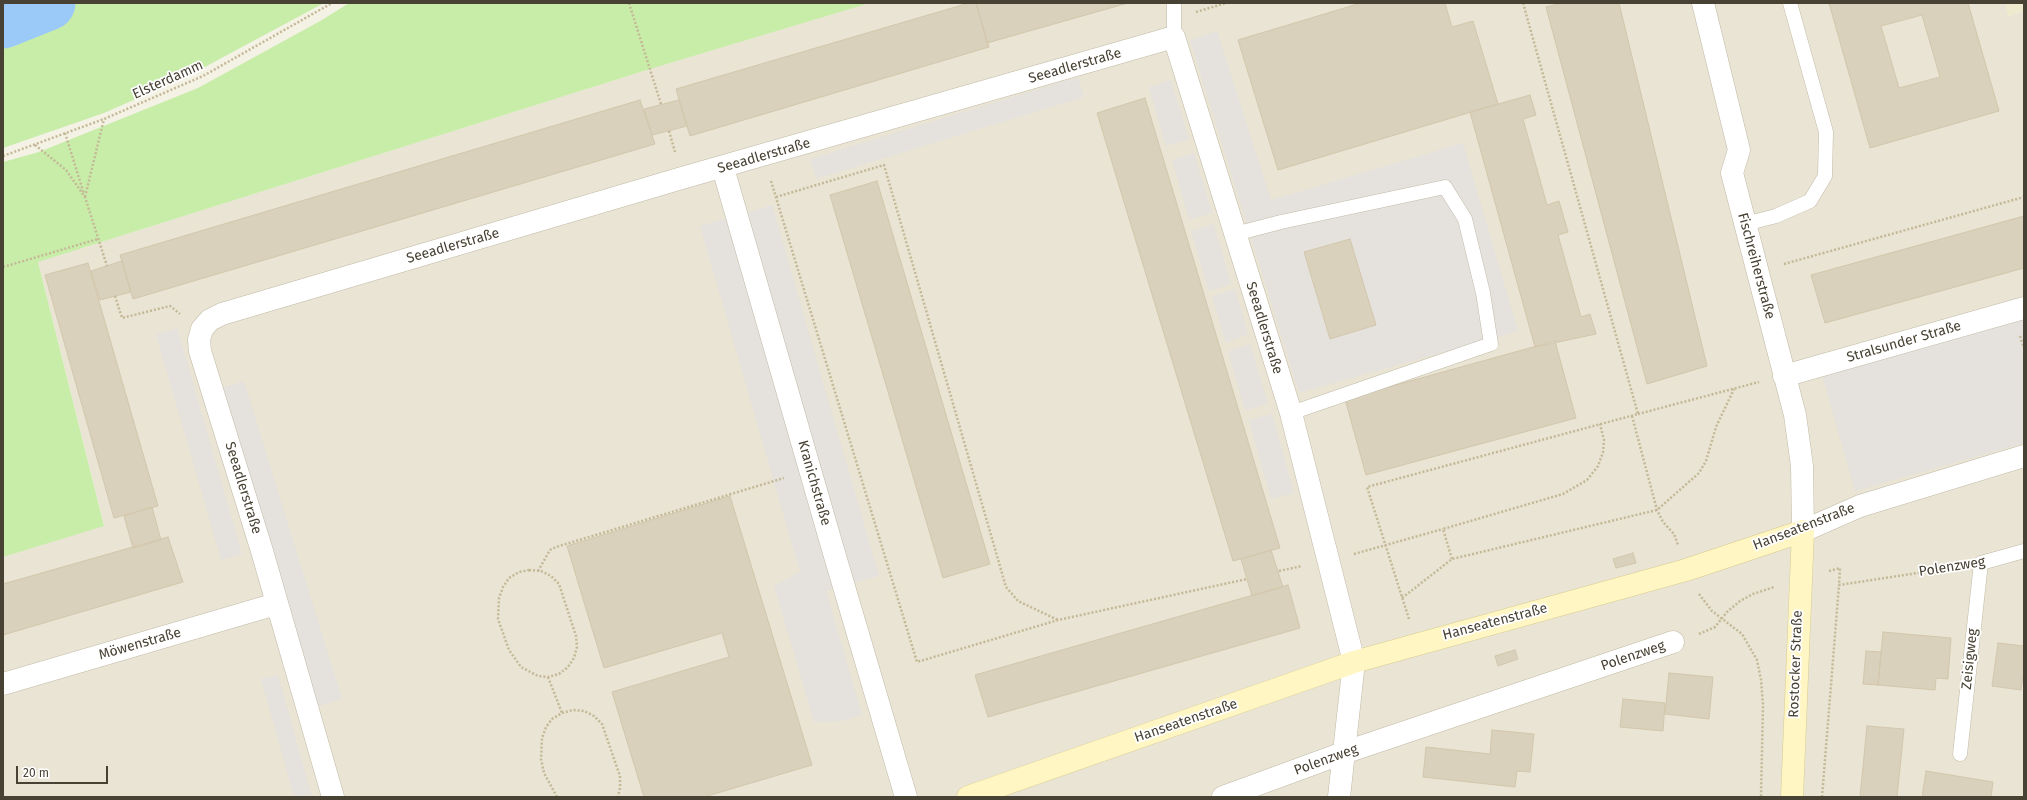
<!DOCTYPE html>
<meta charset="utf-8">
<style>
body{margin:0}
#map{position:relative;width:2027px;height:800px;overflow:hidden;background:#f4f1e5;font-family:"Fira Sans",sans-serif}
canvas{display:block}
.frame{position:absolute;inset:0;border:4px solid #484234;pointer-events:none}
.scale{position:absolute;left:16px;top:766px;width:92px;height:18px;box-sizing:border-box;border:2px solid #484234;border-top:0;padding-left:5px;font-size:12px;line-height:14px;white-space:nowrap;color:#484234;-webkit-text-stroke:3px #fff;paint-order:stroke}
</style>
<div id="map">
<canvas width="2027" height="800"></canvas>
<div class="frame"></div>
<div class="scale">20 m</div>
</div>
<script>
const ctx = document.querySelector('canvas').getContext('2d');
ctx.lineJoin = 'round';
function fillPath(path, color) {
  ctx.fillStyle = color;
  ctx.fill(path, 'evenodd');
}
function poly(rows) {
  const path = new Path2D();
  for (const r of rows) {
    path.moveTo(r[0], r[1]);
    for (let i = 2; i < r.length; i += 2) path.lineTo(r[i], r[i + 1]);
  }
  return path;
}
function strokePath(path, color, width, dash) {
  ctx.strokeStyle = color;
  ctx.lineWidth = width;
  ctx.lineCap = dash ? 'butt' : 'round';
  ctx.setLineDash(dash || []);
  ctx.stroke(path);
}
function write(font, color, halo, rows, align = 'center') {
  ctx.font = font + ' "Fira Sans",sans-serif';
  ctx.lineWidth = 3.5;
  ctx.setLineDash([]);
  ctx.textBaseline = 'middle';
  ctx.strokeStyle = halo;
  ctx.fillStyle = color;
  for (const [text, x, y, turn = 0] of rows) {
    ctx.save();
    ctx.translate(x, y);
    ctx.rotate((+turn || 0) * Math.PI / 180);
    ctx.textAlign = isNaN(turn) ? turn : align;
    if (halo) ctx.strokeText(text, 0, 0);
    ctx.fillText(text, 0, 0);
    ctx.restore();
  }
}
fillPath(poly([
 [870,3,2005,3,2009,16,2024,11,2024,797,3,797,3,557,104,525,38,262,650,69]
]), '#e9e4d3');
fillPath(poly([
 [2005,3,2024,3,2024,11,2008,16]
]), '#efe9cd');
fillPath(poly([
 [3,3,324,3,188,76,104,113,3,148],
 [349,3,870,3,650,69,38,262,104,526,3,557,3,162,39,152,198,88,322,20]
]), '#c8eda9');
fillPath(poly([
 [1217,31,1271,200,1463,143,1518,331,1299,393,1190,40],
 [1078,77,1084,97,816,179,810,159],
 [1171,80,1189,140,1166,146,1149,87],
 [1194,153,1212,213,1189,220,1172,160],
 [772,205,879,576,826,591,862,715,843,721,814,722,774,586,800,572,700,226],
 [1214,224,1231,284,1209,291,1191,231],
 [1235,289,1248,334,1226,343,1212,296],
 [2024,316,2024,443,1855,491,1821,372],
 [177,328,242,554,221,560,156,334],
 [1250,344,1268,404,1245,411,1228,351],
 [244,381,342,699,316,707,218,389],
 [1272,414,1294,493,1271,499,1249,420],
 [278,675,312,797,294,797,261,679]
]), '#e5e2de');
strokePath(poly([
 [3,21,48,3]
]), '#9bc9f8', 55);
const building = poly([
 [969,3,976,3,989,47,690,136,676,89,969,3],
 [976,3,1128,3,987,43,976,3],
 [1361,3,1445,3,1452,27,1473,21,1498,104,1278,170,1238,40,1361,3],
 [1562,3,1619,3,1707,366,1647,384,1546,7,1562,3],
 [1829,3,1968,3,1999,111,1870,148,1829,3],
 [1922,15,1940,77,1899,88,1881,26,1922,15],
 [1530,95,1536,115,1523,119,1547,205,1559,201,1568,232,1558,235,1581,317,1590,314,1596,334,1535,347,1470,112,1530,95],
 [1145,98,1280,548,1233,561,1097,113,1145,98],
 [640,100,655,144,133,299,120,255,640,100],
 [679,100,687,126,652,135,644,109,679,100],
 [877,181,990,564,943,578,830,195,877,181],
 [2024,216,2024,268,1825,323,1811,275,2024,216],
 [1350,239,1376,325,1330,339,1304,252,1350,239],
 [122,261,131,292,100,300,91,271,122,261],
 [88,263,158,506,114,518,45,275,88,263],
 [1555,341,1576,418,1366,475,1345,399,1555,341],
 [730,496,812,765,704,797,644,797,612,692,729,657,722,633,604,668,567,546,730,496],
 [152,507,161,540,133,548,124,516,152,507],
 [168,537,183,582,3,635,3,584,168,537],
 [1271,550,1283,587,1252,596,1241,559,1271,550],
 [1633,553,1636,563,1616,568,1613,559,1633,553],
 [1288,585,1300,628,988,717,975,675,1288,585],
 [1883,632,1951,638,1948,679,1936,678,1935,690,1878,685,1883,632],
 [1998,643,2024,646,2024,669,2021,690,1992,686,1998,643],
 [1515,650,1518,659,1498,666,1495,656,1515,650],
 [1866,651,1881,652,1878,685,1863,684,1866,651],
 [1669,673,1713,677,1709,719,1665,714,1669,673],
 [1623,699,1665,703,1663,731,1620,727,1623,699],
 [1867,726,1904,729,1897,797,1860,797,1867,726],
 [1492,730,1534,734,1530,772,1517,771,1515,787,1423,777,1426,747,1490,754,1492,730],
 [1926,771,1993,782,1991,797,1922,797,1926,771]
]);
fillPath(building, '#dad1bc');
strokePath(building, '#d3c7ac', 1);
const lane = poly([
 [1174,3,1174,37],
 [1745,224,1776,216,1810,201,1825,176,1826,132,1790,3],
 [1235,234,1281,222,1445,187,1465,219,1483,293,1491,344,1291,413],
 [1960,754,1981,563,2024,551]
]);
const street = poly([
 [1703,3,1739,150,1732,173,1795,415,1802,466,1803,531,1860,506,2024,456],
 [723,168,832,546,906,797],
 [1784,376,2024,308],
 [3,684,276,604],
 [333,797,262,551,200,351,199,340,202,329,210,320,222,314,682,178,1174,37,1291,413,1354,662,1339,797],
 [1223,797,1343,753,1673,642]
]);
const secondary = poly([
 [968,797,1354,662,1686,570,1803,531,1792,797]
]);
strokePath(lane, '#c1baa7', 15);
strokePath(street, '#c1baa7', 23);
strokePath(secondary, '#d8cc90', 23);
strokePath(poly([
 [629,3,661,104],
 [1196,12,1226,3],
 [669,131,675,152],
 [65,133,84,194],
 [35,145,66,170,85,197,107,266],
 [3,156,104,119,203,76,332,3],
 [771,181,917,662,1058,620,1247,579],
 [85,197,104,119],
 [776,197,884,165,1006,587,1018,601,1058,620],
 [1784,264,2024,197],
 [3,267,98,239],
 [115,296,122,318,170,306,180,314],
 [2020,336,2024,348],
 [1638,414,1759,382],
 [1632,416,1657,510,1663,522,1674,534,1678,545],
 [1354,554,1443,529],
 [1452,559,1443,529,1563,494,1587,480,1598,466,1603,452,1604,440,1600,424],
 [529,570,541,571,551,576,559,584,576,636,577,647,574,658,568,667,559,674,548,677,538,676,521,667,509,650,498,619,499,598,503,587,509,578,519,572,529,570],
 [538,571,550,550,556,547,784,478],
 [1279,571,1302,566],
 [1829,571,1840,568,1839,585,1957,567],
 [1699,594,1712,611,1742,634,1757,660,1761,680,1763,705,1761,797],
 [1402,598,1452,559,1657,510,1699,473,1706,461,1716,427,1734,389],
 [1409,619,1367,487,1638,414,1523,3],
 [1699,634,1715,627,1727,612,1740,601,1753,594,1774,587],
 [548,677,562,713],
 [557,797,544,773,541,759,542,738,546,727,552,719,562,713,573,710,584,711,594,716,602,724,620,776,620,788,618,797],
 [1822,797,1839,585]
]), '#c4b896', 2.5, [2, 2]);
strokePath(lane, '#fff', 14);
strokePath(street, '#fff', 22);
strokePath(secondary, '#fff6c4', 22);
write('14px', '#484234', '#fff', [
 ["Seeadlerstraße",1075,66,-16],
 ["Elsterdamm",168,80,-24],
 ["Seeadlerstraße",764,156,-16],
 ["Seeadlerstraße",453,246,-16],
 ["Fischreiherstraße",1756,266,75],
 ["Seeadlerstraße",1264,328,73],
 ["Stralsunder Straße",1904,342,-16],
 ["Kranichstraße",814,483,74],
 ["Seeadlerstraße",243,488,73],
 ["Hanseatenstraße",1804,527,-21],
 ["Polenzweg",1952,567,-9],
 ["Hanseatenstraße",1495,622,-15],
 ["Möwenstraße",140,644,-16],
 ["Polenzweg",1633,656,-19],
 ["Zeisigweg",1970,659,-84],
 ["Rostocker Straße",1796,664,-88],
 ["Hanseatenstraße",1186,721,-19],
 ["Polenzweg",1326,760,-20]
]);
</script>
